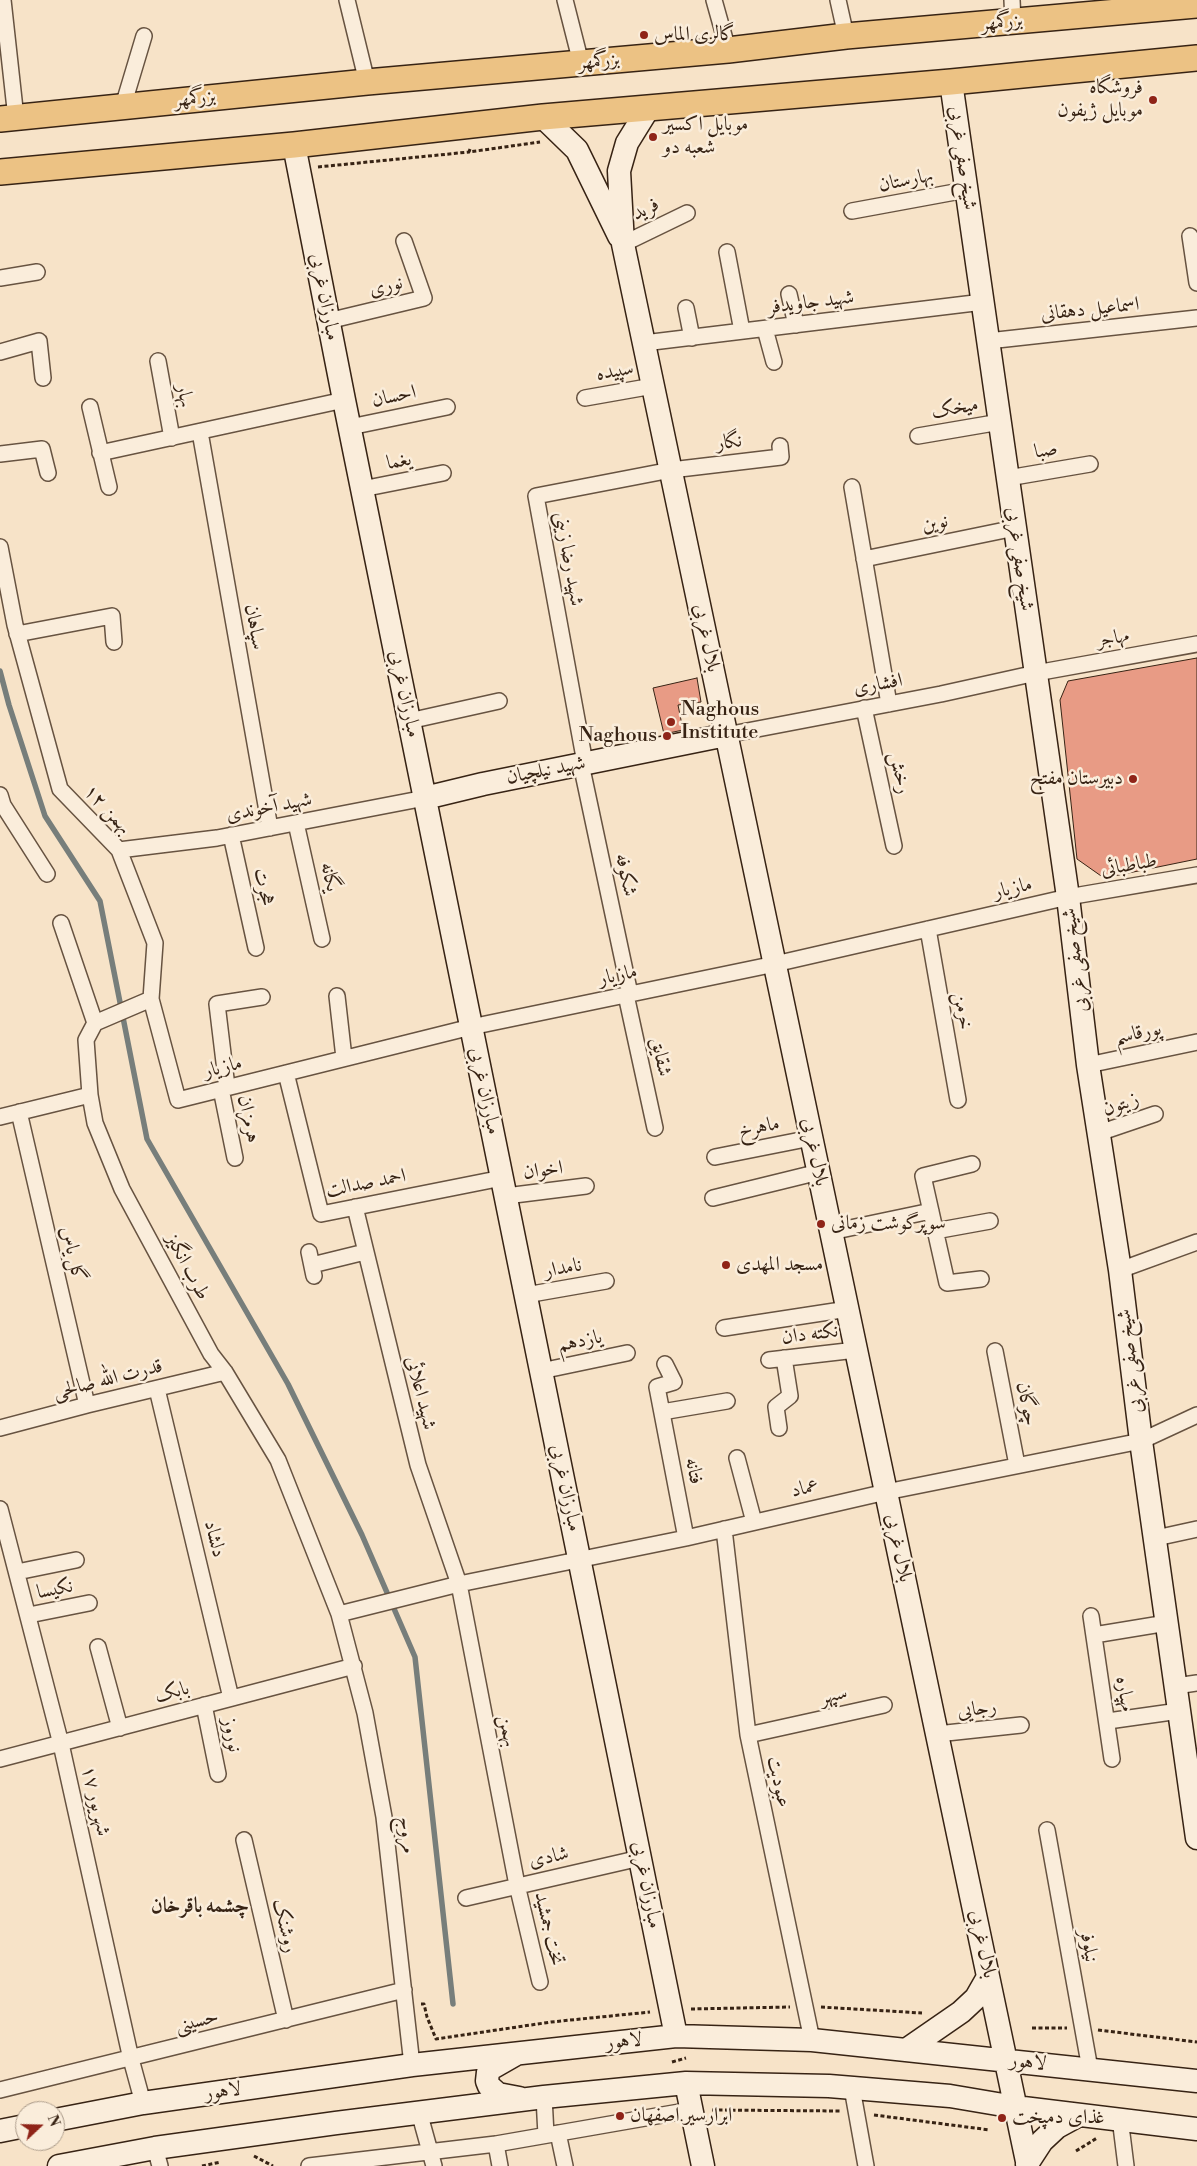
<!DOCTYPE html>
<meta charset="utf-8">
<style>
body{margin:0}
#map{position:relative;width:1197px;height:2166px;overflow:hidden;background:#f7e3c8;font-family:"Libre Bodoni",serif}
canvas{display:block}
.north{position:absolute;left:15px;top:2101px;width:50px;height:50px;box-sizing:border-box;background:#faeddb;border:1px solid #ac9c8b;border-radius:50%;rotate:69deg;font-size:14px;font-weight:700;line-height:20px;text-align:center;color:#372314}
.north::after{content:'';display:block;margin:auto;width:18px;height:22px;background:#8f2418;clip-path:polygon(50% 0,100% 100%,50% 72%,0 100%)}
</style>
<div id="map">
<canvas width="1197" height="2166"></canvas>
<div class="north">N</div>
</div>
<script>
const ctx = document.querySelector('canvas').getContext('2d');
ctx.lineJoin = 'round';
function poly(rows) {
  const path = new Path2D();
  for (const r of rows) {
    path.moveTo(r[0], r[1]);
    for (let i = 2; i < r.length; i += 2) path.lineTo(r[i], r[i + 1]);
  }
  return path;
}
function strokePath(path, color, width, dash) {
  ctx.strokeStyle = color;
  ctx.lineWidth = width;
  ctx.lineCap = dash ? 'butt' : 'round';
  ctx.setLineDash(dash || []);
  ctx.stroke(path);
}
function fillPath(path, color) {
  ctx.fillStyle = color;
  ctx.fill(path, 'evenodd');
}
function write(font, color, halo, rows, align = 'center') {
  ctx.font = font + ' "Libre Bodoni",Amiri,serif';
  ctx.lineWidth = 5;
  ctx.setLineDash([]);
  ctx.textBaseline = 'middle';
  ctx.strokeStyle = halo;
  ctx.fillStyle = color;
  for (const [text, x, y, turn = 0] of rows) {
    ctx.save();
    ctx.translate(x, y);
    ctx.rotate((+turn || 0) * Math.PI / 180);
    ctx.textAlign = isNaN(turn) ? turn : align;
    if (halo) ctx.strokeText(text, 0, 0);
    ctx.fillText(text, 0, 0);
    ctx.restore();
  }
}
strokePath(poly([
 [0,671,9,705,45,816,100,901,147,1139,288,1384,362,1535,415,1657,453,2004]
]), '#777e7b', 5.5);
const building = poly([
 [1197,658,1197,859,1104,878,1077,859,1060,700,1068,681,1197,658],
 [697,678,701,702,678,705,683,730,664,734,653,688,697,678]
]);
fillPath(building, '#e89b85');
strokePath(building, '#372314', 1);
const street = poly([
 [3,0,16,118],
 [347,0,367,82],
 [565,0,581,63],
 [714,0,728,50],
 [838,0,846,36],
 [1012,0,1013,22],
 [123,106,144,36],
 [852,211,966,190],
 [1190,236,1197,283],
 [623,244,687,213],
 [727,252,742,331],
 [0,278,37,272],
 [789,294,796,325],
 [686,308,692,338],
 [328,321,424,298,404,241],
 [765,329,774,362],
 [988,341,1197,318],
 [644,343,983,302],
 [0,352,39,341,43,378],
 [158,361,172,438],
 [585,398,653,386],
 [90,407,109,487],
 [350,427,447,407],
 [200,432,270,828],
 [918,436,1000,422],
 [100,453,344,400],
 [0,454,42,449,48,473],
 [1008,478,1090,464],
 [852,487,889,704],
 [362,489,443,473],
 [0,547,15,625,60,789,119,850,155,943,151,999,178,1100,471,1027,775,964,1068,897,1197,875],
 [864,559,1015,528],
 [17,634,112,616,114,642],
 [864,708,894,846],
 [409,721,499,701],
 [726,735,941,694,1036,673,1197,644],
 [585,763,536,496,671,470,781,457,780,446],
 [581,764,630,994],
 [0,795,3,805,47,874],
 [296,823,322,939],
 [231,835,256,948],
 [119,850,217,838,425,798],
 [61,923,95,1023,86,1040,90,1095,95,1123,122,1189,211,1354,225,1372,278,1460,339,1614,365,1713,384,1817,412,2065],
 [928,929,958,1100],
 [626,995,655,1128],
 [337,996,344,1058],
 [95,1023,151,999],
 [1088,1065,1197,1042],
 [286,1073,321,1214,502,1178],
 [227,1087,217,1004,262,997],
 [221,1089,235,1158],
 [19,1112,87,1405],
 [0,1117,90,1095],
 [1099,1133,1155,1114],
 [715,1157,811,1138],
 [972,1164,923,1176,947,1283,981,1279],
 [506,1196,586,1186],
 [713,1198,819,1172],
 [355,1207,418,1465,459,1584,517,1885,540,1982],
 [935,1231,990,1221],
 [831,1232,931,1211],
 [309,1252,314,1276],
 [312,1265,365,1252],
 [1120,1270,1197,1242],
 [526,1295,606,1281],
 [724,1328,848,1309],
 [995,1351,1017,1465],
 [769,1360,856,1350],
 [665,1364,674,1382,657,1387,686,1538],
 [541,1371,627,1353],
 [157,1389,231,1698],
 [662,1412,727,1401],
 [0,1428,87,1405,225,1372],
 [779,1428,776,1407,790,1396,784,1358],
 [737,1458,754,1522],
 [0,1509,61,1744,131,2059,143,2103],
 [724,1529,748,1735,812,2040],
 [1156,1538,1197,1529],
 [17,1572,76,1560],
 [339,1614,459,1584,686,1538,886,1492,1141,1441,1197,1415],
 [29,1615,89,1603],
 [1091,1616,1112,1759],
 [1094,1635,1167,1623],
 [98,1647,120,1728],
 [1176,1686,1197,1683],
 [204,1705,218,1774],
 [1108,1721,1179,1711],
 [937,1734,1021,1725],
 [748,1735,884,1705],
 [0,1759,354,1666],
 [1047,1830,1090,2069],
 [244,1840,286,2020],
 [466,1898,640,1858],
 [852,2088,866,2166],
 [0,2090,404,1990],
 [544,2097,546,2135],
 [419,2112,434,2166],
 [1120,2118,1126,2166],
 [558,2133,565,2166],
 [496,2144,500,2166],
 [155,2148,160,2166],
 [309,2166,496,2144,691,2110]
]);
const secondary = poly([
 [951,82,1068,897,1088,1065,1120,1270,1141,1441,1197,1838],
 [648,109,627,143,619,171,623,244,1028,2166],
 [543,117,577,150,619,236],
 [294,145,344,400,676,2036],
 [425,798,483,784,726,735],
 [906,2050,961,2012,976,1998,988,1977],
 [513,2056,492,2068,488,2072,487,2081,489,2086,498,2094,519,2098],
 [686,2083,703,2166],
 [55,2120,143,2103,412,2065,676,2036,812,2040,1197,2081],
 [0,2131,25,2126],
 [1027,2164,1042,2141,1057,2127,1079,2115],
 [59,2166,155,2148,336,2123,544,2097,686,2083,829,2086,950,2096,1015,2107,1197,2129]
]);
const primary = poly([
 [0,119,367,82,728,50,846,36,1197,5],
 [0,172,294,145,543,117,951,82,1197,58]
]);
strokePath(street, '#675341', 18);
strokePath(secondary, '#372314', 25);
strokePath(primary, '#372314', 28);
strokePath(poly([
 [470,149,469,152,540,142],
 [318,167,469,152],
 [421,2004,424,2004,427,2017,436,2039,551,2022,650,2012],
 [821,2007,922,2013],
 [691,2009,790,2007],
 [1032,2028,1067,2028],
 [1098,2030,1197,2042],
 [672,2062,686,2058],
 [712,2110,841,2111],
 [874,2115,990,2130],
 [1076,2151,1097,2138],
 [254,2156,273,2166],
 [202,2166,221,2162]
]), '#372314', 3, [4, 2.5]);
strokePath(street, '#faeddb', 15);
strokePath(secondary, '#faeddb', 22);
strokePath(primary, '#ecc284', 25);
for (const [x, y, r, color] of [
 [644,35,5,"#8f2418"],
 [1153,100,5,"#8f2418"],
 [653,137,5,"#8f2418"],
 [671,722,5,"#8f2418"],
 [667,736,5,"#8f2418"],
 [1133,779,5,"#8f2418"],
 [821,1224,5,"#8f2418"],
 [726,1265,5,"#8f2418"],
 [620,2116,5,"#8f2418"],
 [1002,2118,5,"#8f2418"]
]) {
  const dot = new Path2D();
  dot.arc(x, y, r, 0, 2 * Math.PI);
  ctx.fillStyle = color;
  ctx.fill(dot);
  strokePath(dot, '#faeddb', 2);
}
write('20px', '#372314', '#faeddb', [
 ["بزرگمهر",1002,23,-5],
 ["بزرگمهر",599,62,-5],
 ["بزرگمهر",195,99,-6],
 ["شیخ صفی غربی",962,158,82],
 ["بهارستان",906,181,-11],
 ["فرید",646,210,-26],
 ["نوری",386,287,-14],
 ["مبارزان غربی",324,297,79],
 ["شهید جاویدفر",811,303,-7],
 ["اسماعیل دهقانی",1090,310,-6],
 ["سپیده",615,372,-10],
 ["بهار",184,396,80],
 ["احسان",394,397,-12],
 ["میخک",955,409,-10],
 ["نگار",729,443,-7],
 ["صبا",1046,451,-10],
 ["یغما",399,462,-11],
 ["نوین",935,524,-12],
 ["شهید رضا زینی",568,559,80],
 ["شیخ صفی غربی",1019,559,82],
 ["سپاهان",254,627,80],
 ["بلال غربی",706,638,78],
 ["مهاجر",1113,639,-10],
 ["افشاری",878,685,-10],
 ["مبارزان غربی",404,694,78],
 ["شهید نیلچیان",546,771,-11],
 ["رخش",899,773,78],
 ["شهید آخوندی",269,808,-11],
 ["۱۲ بهمن",107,810,47],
 ["طباطبائی",1129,866,-10],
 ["شکوفه",625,875,78],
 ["یگانه",329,877,77],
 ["هجرت",263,887,77],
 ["مازیار",1013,889,-13],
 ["شیخ صفی غربی",1076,960,-97],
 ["مازیار",618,976,-12],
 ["خرمن",962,1011,80],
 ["پورقاسم",1138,1034,-12],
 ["شقایق",660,1057,78],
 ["مازیار",223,1068,-14],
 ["مبارزان غربی",484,1091,78],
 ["زیتون",1121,1105,-19],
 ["هرمزان",248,1119,78],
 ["ماهرخ",759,1128,-11],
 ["بلال غربی",814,1152,78],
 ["اخوان",543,1171,-7],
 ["احمد صدالت",366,1184,-11],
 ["گل یاس",72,1254,77],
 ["طرب انگیز",187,1267,62],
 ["نامدار",563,1269,-10],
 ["نکته دان",810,1335,-7],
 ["یازدهم",580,1342,-12],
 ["شیخ صفی غربی",1131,1361,-97],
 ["قدرت الله صالحی",108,1380,-14],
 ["شهید اعلائی",420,1393,76],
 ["چوگان",1026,1404,79],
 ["فتانه",693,1471,79],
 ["مبارزان غربی",565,1488,78],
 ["عماد",805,1489,-13],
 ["دلشاد",214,1539,76],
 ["بلال غربی",898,1548,78],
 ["نکیسا",55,1590,-11],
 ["بابک",172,1693,-15],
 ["مهپاره",1124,1694,81],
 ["سپهر",834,1696,-13],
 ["رجایی",977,1710,-7],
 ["بهمن",507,1731,79],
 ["نوروز",231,1735,79],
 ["عبودیت",778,1782,78],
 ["۱۷ شهریور",95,1801,77],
 ["مروج",406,1835,83],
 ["شادی",549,1858,-12],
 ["مبارزان غربی",646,1885,79],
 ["روشنک",284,1926,77],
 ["تخت جمشید",548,1929,77],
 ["بلال غربی",982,1944,78],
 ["نیلوفر",1088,1946,80],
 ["حسینی",197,2022,-14],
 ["لاهور",624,2042,-6],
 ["لاهور",1028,2063,6],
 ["لاهور",223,2092,-8]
]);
write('20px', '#372314', '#faeddb', [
 ["گالری الماس",654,35],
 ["فروشگاه",1143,88,"right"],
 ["موبایل ژیفون",1143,111,"right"],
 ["موبایل اکسیر",663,125],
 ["شعبه دو",663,148],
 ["Naghous",681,710],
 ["Institute",681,733],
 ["Naghous",657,736,"right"],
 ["دبیرستان مفتح",1123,779,"right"],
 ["سوپرگوشت زمانی",831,1224],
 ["مسجد المهدی",736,1265],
 ["ابرارسیر اصفهان",630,2116],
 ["غذای دمپخت",1012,2118]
], 'left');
write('bold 21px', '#372314', '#faeddb', [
 ["چشمه باقرخان",200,1907]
]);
</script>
